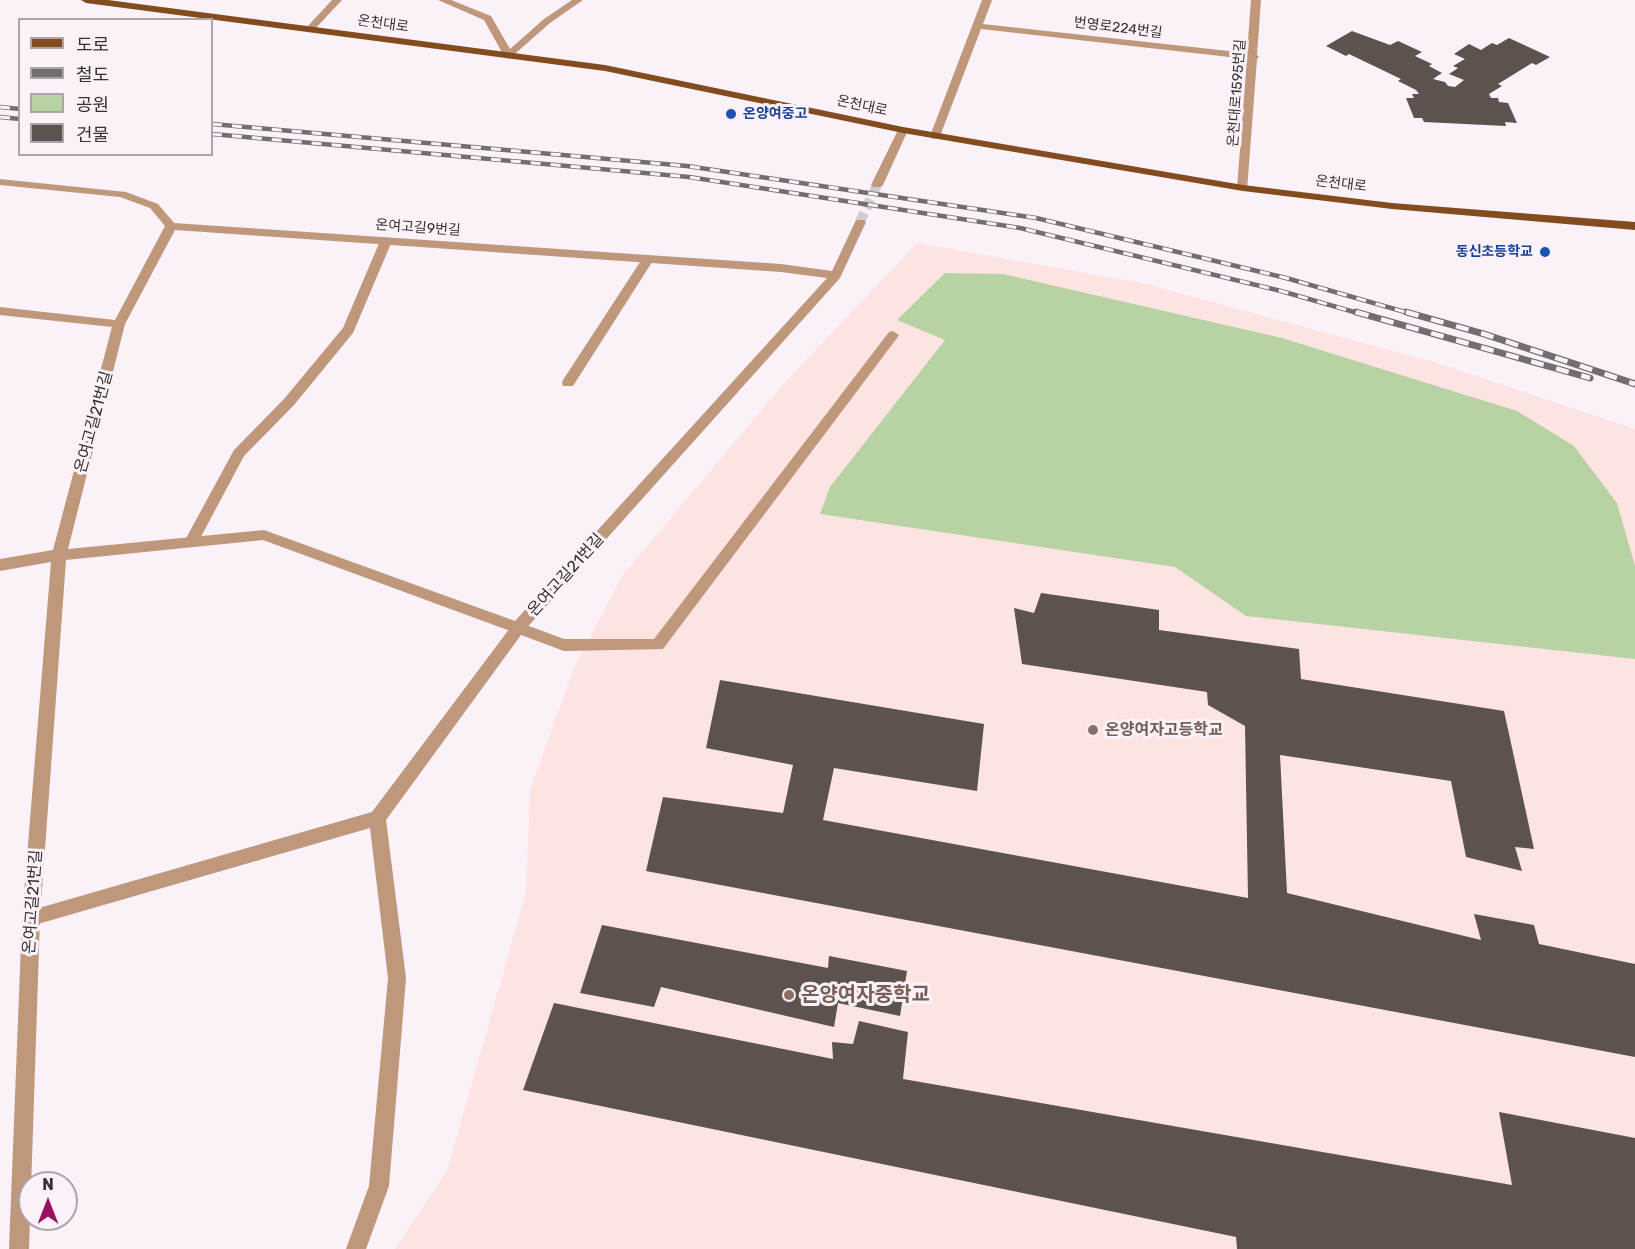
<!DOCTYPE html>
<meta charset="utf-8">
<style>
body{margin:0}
#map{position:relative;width:1635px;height:1249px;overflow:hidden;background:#faf1f9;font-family:Rubik,"Noto Sans KR",sans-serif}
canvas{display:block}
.legend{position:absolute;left:18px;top:18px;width:195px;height:138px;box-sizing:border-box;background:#faf1f9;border:2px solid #aba4ab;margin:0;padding:8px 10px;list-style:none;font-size:18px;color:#353135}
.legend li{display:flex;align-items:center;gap:12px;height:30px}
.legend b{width:30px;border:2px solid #aba4ab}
.north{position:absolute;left:18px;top:1171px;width:60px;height:60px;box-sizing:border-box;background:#faf1f9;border:2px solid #aba4ab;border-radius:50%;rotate:0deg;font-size:16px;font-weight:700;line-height:24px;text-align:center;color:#353135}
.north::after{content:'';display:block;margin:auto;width:21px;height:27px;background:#9a1162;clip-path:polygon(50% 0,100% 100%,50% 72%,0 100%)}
</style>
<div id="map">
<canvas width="1635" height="1249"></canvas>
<ul class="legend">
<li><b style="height:8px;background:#834c1e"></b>도로</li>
<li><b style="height:8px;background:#726d72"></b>철도</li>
<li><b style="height:16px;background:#b7d3a4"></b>공원</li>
<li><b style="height:16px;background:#5c524e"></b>건물</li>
</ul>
<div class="north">N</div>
</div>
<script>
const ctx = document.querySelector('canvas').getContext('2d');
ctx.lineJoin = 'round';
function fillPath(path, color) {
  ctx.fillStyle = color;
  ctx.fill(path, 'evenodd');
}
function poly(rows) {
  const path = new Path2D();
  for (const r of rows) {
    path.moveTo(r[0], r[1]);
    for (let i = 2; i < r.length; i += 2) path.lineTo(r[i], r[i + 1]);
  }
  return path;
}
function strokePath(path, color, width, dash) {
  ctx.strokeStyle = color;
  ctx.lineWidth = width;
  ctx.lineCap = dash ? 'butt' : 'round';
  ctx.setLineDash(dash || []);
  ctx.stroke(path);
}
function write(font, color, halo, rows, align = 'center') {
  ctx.font = font + ' Rubik,"Noto Sans KR",sans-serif';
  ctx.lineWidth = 6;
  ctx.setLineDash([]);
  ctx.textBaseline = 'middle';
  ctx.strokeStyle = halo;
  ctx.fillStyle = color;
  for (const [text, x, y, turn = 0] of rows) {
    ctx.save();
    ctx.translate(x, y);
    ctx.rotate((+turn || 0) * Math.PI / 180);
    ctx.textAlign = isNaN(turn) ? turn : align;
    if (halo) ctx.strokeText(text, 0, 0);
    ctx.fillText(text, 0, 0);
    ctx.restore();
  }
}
fillPath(poly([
 [917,243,1142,283,1441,364,1635,429,1635,1249,395,1249,447,1171,526,892,530,790,573,670,621,577,786,381]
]), '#fee3e3');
fillPath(poly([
 [945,273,1003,274,1282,338,1517,411,1574,446,1617,503,1635,566,1635,659,1246,616,1175,567,820,514,830,487,945,340,897,320]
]), '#b7d3a4');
fillPath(poly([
 [1352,31,1390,45,1398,41,1422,52,1415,56,1432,64,1429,66,1442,73,1433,79,1445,82,1448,86,1455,87,1464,80,1449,74,1458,68,1453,66,1465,59,1454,54,1469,44,1481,50,1492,43,1497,45,1509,38,1550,57,1536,65,1532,63,1498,84,1502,86,1489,94,1491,98,1498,98,1499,102,1508,103,1517,123,1505,122,1506,126,1424,122,1422,118,1414,118,1406,98,1414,98,1412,94,1419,94,1416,90,1398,81,1401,79,1349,54,1346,56,1326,46],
 [1041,593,1159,610,1159,630,1299,649,1301,679,1504,711,1534,849,1515,847,1522,871,1466,857,1451,781,1280,755,1287,893,1481,940,1474,914,1534,925,1539,944,1635,964,1635,1057,646,871,663,797,783,813,793,765,706,748,720,680,984,724,977,791,834,768,823,820,1248,898,1245,726,1208,705,1207,692,1022,664,1014,608,1034,613],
 [602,925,828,968,829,956,907,971,900,1016,838,1003,834,1027,661,987,654,1007,580,993],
 [554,1003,833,1059,832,1042,853,1044,859,1021,908,1032,903,1079,1512,1185,1499,1112,1635,1138,1635,1249,1237,1249,1236,1237,523,1090]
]), '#5c524e');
strokePath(poly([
 [860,222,877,185]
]), '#d3cbd2', 10, [10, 5]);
fillPath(poly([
 [386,237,392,241,353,333,294,405,244,456,196,546,186,546,184,542,234,450,284,399,343,328,380,241,386,237],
 [648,255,654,259,573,386,563,386,562,383,563,380,644,256,648,255],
 [893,331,899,335,897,338,663,649,564,651,521,635,386,820,406,978,389,1186,366,1249,346,1249,369,1186,388,978,370,828,31,926,25,924,22,918,25,912,372,812,513,624,518,622,564,639,654,639,889,332,893,331]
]), '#bf977a');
fillPath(poly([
 [332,0,342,0,313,31,307,31,307,27,332,0],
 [438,0,451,0,491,16,510,49,544,19,572,0,583,0,550,23,509,59,504,56,484,20,438,0],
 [982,0,992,0,983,24,1247,53,1251,0,1261,0,1257,55,1259,57,1257,59,1247,190,1239,190,1237,188,1247,59,981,29,940,136,935,139,931,138,930,136,982,0],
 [903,127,908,130,883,185,881,187,873,187,871,185,898,130,903,127],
 [0,179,126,192,158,204,174,223,781,264,832,271,856,220,864,220,866,222,840,278,523,632,513,632,263,540,66,560,40,918,29,1249,9,1249,22,918,51,562,0,571,0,559,53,550,112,327,0,315,0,307,115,320,165,226,150,208,120,197,0,185,0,179],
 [175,230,781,272,827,278,515,621,264,530,68,549,125,324,175,230]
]), '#bf977a');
fillPath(poly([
 [81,0,108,0,605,65,903,127,1243,185,1392,203,1635,222,1635,230,1392,209,1243,191,903,133,605,71,86,3,81,0]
]), '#834c1e');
const railFar1 = poly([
 [0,107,20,109],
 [0,117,20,119],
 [212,124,687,166,1036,218,1286,278,1412,314],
 [212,134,689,177,1020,228,1281,291,1361,314]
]);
const rail = poly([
 [1356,312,1590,378],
 [1406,312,1484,334,1635,384]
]);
strokePath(railFar1, '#726d72', 4.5);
strokePath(rail, '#726d72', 7);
strokePath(railFar1, '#faf1f9', 3, [10]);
strokePath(rail, '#faf1f9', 4.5, [13]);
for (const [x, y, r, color] of [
 [731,114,6,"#1a4fb4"],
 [1545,252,6,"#1a4fb4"],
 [1093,730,6,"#8d6e63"],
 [789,995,6,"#8d6e63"]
]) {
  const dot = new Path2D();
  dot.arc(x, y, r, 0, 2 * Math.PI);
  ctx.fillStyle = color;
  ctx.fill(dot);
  strokePath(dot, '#faf1f9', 2);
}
write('14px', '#353135', '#faf1f9', [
 ["온천대로",383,24,8],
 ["번영로224번길",1118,28,7],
 ["온천대로1595번길",1237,93,-86],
 ["온천대로",862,106,12],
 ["온천대로",1341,184,7],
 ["온여고길9번길",418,228,4]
]);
write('bold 14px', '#164399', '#faf1f9', [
 ["온양여중고",743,114],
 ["동신초등학교",1533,252,"right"]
], 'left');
write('16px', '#353135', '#faf1f9', [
 ["온여고길21번길",94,422,-75],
 ["온여고길21번길",566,575,-48],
 ["온여고길21번길",33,902,-86]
]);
write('bold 16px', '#785e54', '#faf1f9', [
 ["온양여자고등학교",1105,730]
], 'left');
write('bold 20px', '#785e54', '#faf1f9', [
 ["온양여자중학교",801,995]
], 'left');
</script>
